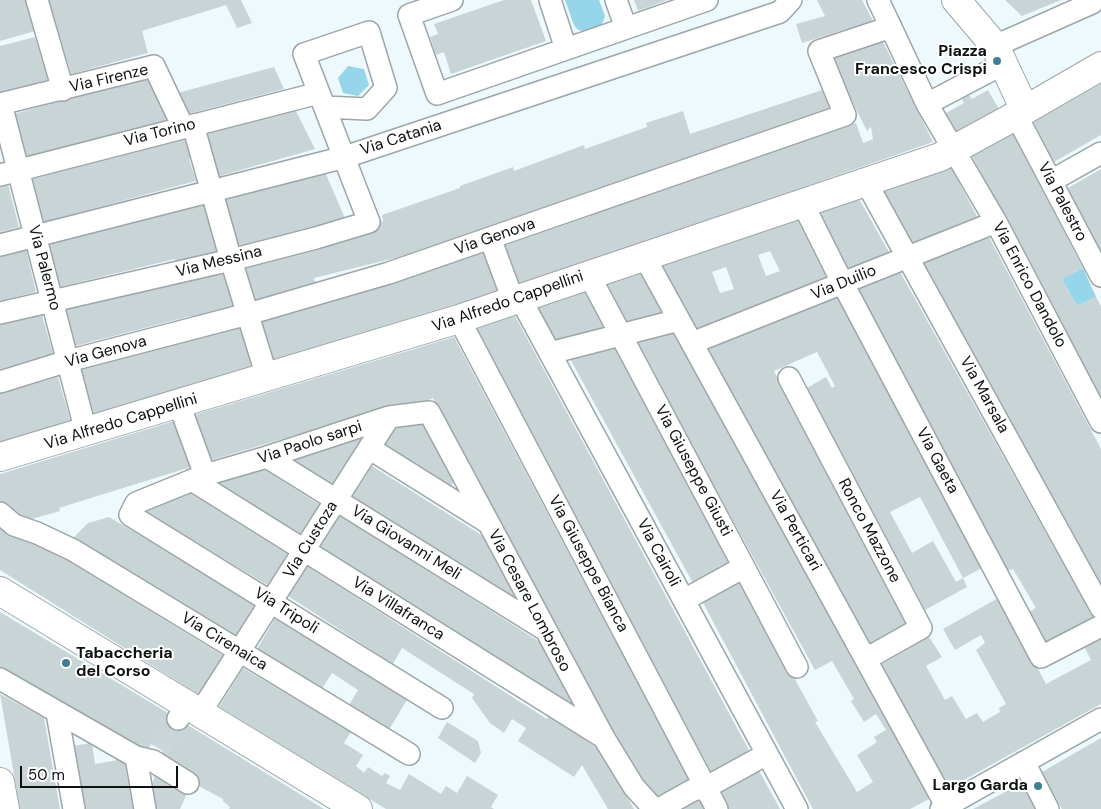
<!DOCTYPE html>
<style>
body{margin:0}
#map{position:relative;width:1101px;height:809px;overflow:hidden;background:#eef9fd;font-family:"DM Sans",sans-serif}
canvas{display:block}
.scale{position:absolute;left:20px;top:766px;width:158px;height:22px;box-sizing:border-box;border:2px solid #0d1112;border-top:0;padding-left:6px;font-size:15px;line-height:18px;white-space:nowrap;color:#0d1112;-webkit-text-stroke:4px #fff;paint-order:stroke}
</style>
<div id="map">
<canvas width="1101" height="809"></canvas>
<div class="scale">50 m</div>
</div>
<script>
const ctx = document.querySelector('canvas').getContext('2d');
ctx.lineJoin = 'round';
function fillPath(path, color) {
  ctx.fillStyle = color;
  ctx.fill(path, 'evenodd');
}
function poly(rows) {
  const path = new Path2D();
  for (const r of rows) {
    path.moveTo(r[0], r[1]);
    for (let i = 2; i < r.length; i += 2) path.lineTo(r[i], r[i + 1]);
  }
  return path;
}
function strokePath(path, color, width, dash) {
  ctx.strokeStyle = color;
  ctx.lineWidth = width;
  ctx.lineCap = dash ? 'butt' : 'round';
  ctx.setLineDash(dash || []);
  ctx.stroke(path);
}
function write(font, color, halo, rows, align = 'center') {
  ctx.font = font + ' "DM Sans",sans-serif';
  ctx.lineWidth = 4;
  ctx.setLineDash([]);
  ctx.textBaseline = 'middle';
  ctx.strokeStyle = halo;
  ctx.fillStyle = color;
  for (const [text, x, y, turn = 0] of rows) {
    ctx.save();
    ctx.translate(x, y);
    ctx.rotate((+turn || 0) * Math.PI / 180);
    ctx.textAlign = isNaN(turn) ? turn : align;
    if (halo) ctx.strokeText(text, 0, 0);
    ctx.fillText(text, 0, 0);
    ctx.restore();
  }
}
fillPath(poly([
 [565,0,599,0,605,16,603,22,601,26,583,31,578,30,574,25],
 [348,66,364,69,369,85,358,96,343,93,338,78],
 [1083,268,1096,297,1077,306,1062,279]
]), '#96d5ea');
fillPath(poly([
 [0,0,26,0,35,31,0,41],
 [49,0,241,0,252,23,237,28,226,5,142,31,148,53,71,74],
 [504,0,531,0,546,41,451,74,444,52,436,55,430,37,438,34,434,24],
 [634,0,667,0,638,11],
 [817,0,862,0,873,21,802,43,796,24,825,16],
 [1005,0,1061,0,1022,16],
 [35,37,48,80,0,93,0,46],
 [883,42,933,142,514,288,501,247,590,216,589,214,856,123,863,143,873,139,871,127,867,131,848,93,834,58],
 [274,67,284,89,180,116,170,95],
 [156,75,173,119,26,157,14,114],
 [1101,80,1101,135,1054,162,1033,122],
 [822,90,830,108,399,257,314,278,317,289,274,300,273,295,254,300,244,263,324,240,383,221,382,215,460,188,460,186,513,167,514,171,584,145,585,149,647,127,646,123,683,111,690,134],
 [988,90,1000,111,958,134,946,113,964,103,962,99,969,95,972,99],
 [295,109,315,149,216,177,204,134],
 [1013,134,1083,268,1062,279,1077,306,1096,297,1101,306,1101,400,972,156],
 [186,139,192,158,189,159,196,181,43,222,31,179],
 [950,166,979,220,914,245,883,189],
 [1101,169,1101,253,1068,188],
 [325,172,347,223,238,251,223,199],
 [8,184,19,227,0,232,0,186],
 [858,197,890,254,847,270,815,212],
 [203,203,219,257,177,268,175,259,59,287,48,244],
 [800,217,831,278,692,331,657,266],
 [770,251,780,271,766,276,758,255],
 [726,267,734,289,720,293,712,272],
 [989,237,1101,449,1101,585,923,262],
 [26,249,36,292,0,301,0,256],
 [488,250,503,292,272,362,260,318],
 [223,267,235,311,193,322,191,316,75,346,65,308],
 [899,270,1096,623,1047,649,1026,613,1036,608,1013,569,1008,571,855,289],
 [644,272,668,315,626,326,604,284],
 [586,291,607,331,554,345,536,308],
 [840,295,984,567,963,578,920,497,890,512,912,553,933,541,956,582,963,578,967,587,925,610,807,388,826,377,832,388,835,386,817,352,774,371,908,625,867,648,703,349],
 [42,315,53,354,0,370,0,325],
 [515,316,752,756,712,779,473,330],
 [240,323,253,369,92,416,80,369],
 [677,332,933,797,910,809,813,809,701,599,740,580,818,721,815,722,857,792,873,782,857,755,877,742,874,737,886,730,876,714,864,722,851,701,854,699,832,661,815,670,635,342],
 [454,337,605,622,694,782,655,805,623,751,433,398,406,410,403,403,205,462,187,417],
 [615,347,733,565,694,585,569,357],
 [58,377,71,423,0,444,0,394],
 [181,419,197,465,59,508,60,511,14,524,0,510,0,474],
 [419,419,454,481,450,488,383,446,397,425],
 [364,435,367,437,334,486,291,460],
 [372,466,483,536,518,598,516,600,352,497],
 [262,468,322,506,302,537,217,482],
 [187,491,289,555,269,586,138,507],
 [340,515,543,644,580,713,319,549],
 [109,517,257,605,237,637,73,538,88,523],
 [0,519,225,657,201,696,0,570],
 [307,566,547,719,549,716,602,751,634,809,608,809,582,765,574,777,518,741,526,728,512,719,504,733,490,723,472,698,474,694,402,648,393,664,288,596],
 [1000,597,1046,684,1091,660,1082,642,1101,631,1101,704,944,791,877,667,929,637,942,657,926,666,945,700,952,696,966,719,977,713,983,722,1000,712,999,708,1006,704,976,650,985,643,981,635,955,650,943,629],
 [0,612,178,719,324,809,229,809,230,807,223,801,223,799,197,785,158,759,163,751,160,749,151,744,146,752,0,667],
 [276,617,408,698,389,730,349,705,358,690,332,673,322,689,257,649],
 [243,668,351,732,344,743,363,755,356,766,364,773,368,767,382,776,385,773,390,776,386,783,400,790,409,774,441,794,446,786,457,793,467,776,498,795,491,807,494,809,386,809,219,707],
 [0,694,44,718,60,809,20,809],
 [447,722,478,741,481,753,475,763,438,738],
 [1101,738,1101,809,1062,809,1042,772],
 [92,743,95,764,124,759,133,809,83,809,71,746],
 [756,765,780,809,728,809,716,787],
 [157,768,190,787,180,809,154,809,151,789],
 [1024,782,1036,809,973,809],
 [699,794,707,809,670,809]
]), '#c9d4d7');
strokePath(poly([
 [160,749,178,719]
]), '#ccd6da', 21, [21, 11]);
const street = poly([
 [37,0,63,90],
 [452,0,409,15,437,94,707,0],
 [550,0,566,49],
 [616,0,626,28],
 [878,0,927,104,996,222,1101,422],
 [995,46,1092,3,1094,0],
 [0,104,154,66,183,127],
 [1,104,86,432],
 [927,104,1003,64],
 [1016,115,1101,276],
 [193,125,231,260,267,377],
 [0,175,319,93],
 [1051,181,1101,153],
 [866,182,1101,608],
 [803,204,843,284,1041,657,1101,626],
 [490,238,513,300],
 [0,245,345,157,780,12,791,0],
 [644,256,948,809],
 [589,275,797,667],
 [520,298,797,809],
 [0,313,231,260,316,238,369,222,304,54,369,32,386,88,367,109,325,107],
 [459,319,717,809],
 [692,343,996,222],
 [550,353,679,320],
 [789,378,921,628,866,659],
 [0,382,68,361,248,314,389,273,845,115,819,51,891,27],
 [179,404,205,475],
 [369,448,487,522],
 [267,457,544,629],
 [192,480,603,737],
 [0,513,14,525,37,533,73,550,409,754],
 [684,600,744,567],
 [0,679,136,757,153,761,188,783],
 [442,708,130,515,136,503,205,475,267,457,389,417,429,412,604,738,634,787,654,809],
 [57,713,74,809],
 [200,713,389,417],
 [178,719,187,704],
 [136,757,145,809],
 [1024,762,1048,809],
 [659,809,693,790,705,788,767,754],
 [941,809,1101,719]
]);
const secondary = poly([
 [956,0,995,46,1025,110],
 [0,457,459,319,940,157,1006,121,1101,66],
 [0,591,358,809],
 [0,782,5,809]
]);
strokePath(street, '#9ca6a9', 24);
strokePath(secondary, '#9ca6a9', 30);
strokePath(street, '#fff', 21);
strokePath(secondary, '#fff', 28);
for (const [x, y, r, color] of [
 [997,61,5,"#407f93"],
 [66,663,5,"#407f93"],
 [1038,786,5,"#407f93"]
]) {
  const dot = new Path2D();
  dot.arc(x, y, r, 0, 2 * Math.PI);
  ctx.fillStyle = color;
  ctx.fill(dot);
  strokePath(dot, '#fff', 2);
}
write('bold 16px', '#0d1112', '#fff', [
 ["Piazza",987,52],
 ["Francesco Crispi",987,70],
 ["Tabaccheria",76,654,"left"],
 ["del Corso",76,672,"left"],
 ["Largo Garda",1028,786]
], 'right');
write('16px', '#0d1112', '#fff', [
 ["Via Firenze",109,79,-13],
 ["Via Torino",160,133,-14],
 ["Via Catania",401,138,-18],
 ["Via Palestro",1062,202,62],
 ["Via Genova",495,237,-19],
 ["Via Messina",219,262,-14],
 ["Via Palermo",44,268,75],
 ["Via Duilio",844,283,-22],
 ["Via Enrico Dandolo",1029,285,62],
 ["Via Alfredo Cappellini",508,302,-19],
 ["Via Genova",106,352,-15],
 ["Via Marsala",984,395,61],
 ["Via Alfredo Cappellini",121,422,-17],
 ["Via Paolo sarpi",310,443,-18],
 ["Via Gaeta",937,461,62],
 ["Via Giuseppe Giusti",693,471,62],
 ["Via Perticari",795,531,61],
 ["Ronco Mazzone",869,531,62],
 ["Via Custoza",311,540,-58],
 ["Via Giovanni Meli",406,543,32],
 ["Via Cairoli",658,553,62],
 ["Via Giuseppe Bianca",588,564,62],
 ["Via Cesare Lombroso",529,601,62],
 ["Via Villafranca",398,609,32],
 ["Via Tripoli",286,611,32],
 ["Via Cirenaica",224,642,31]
]);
</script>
